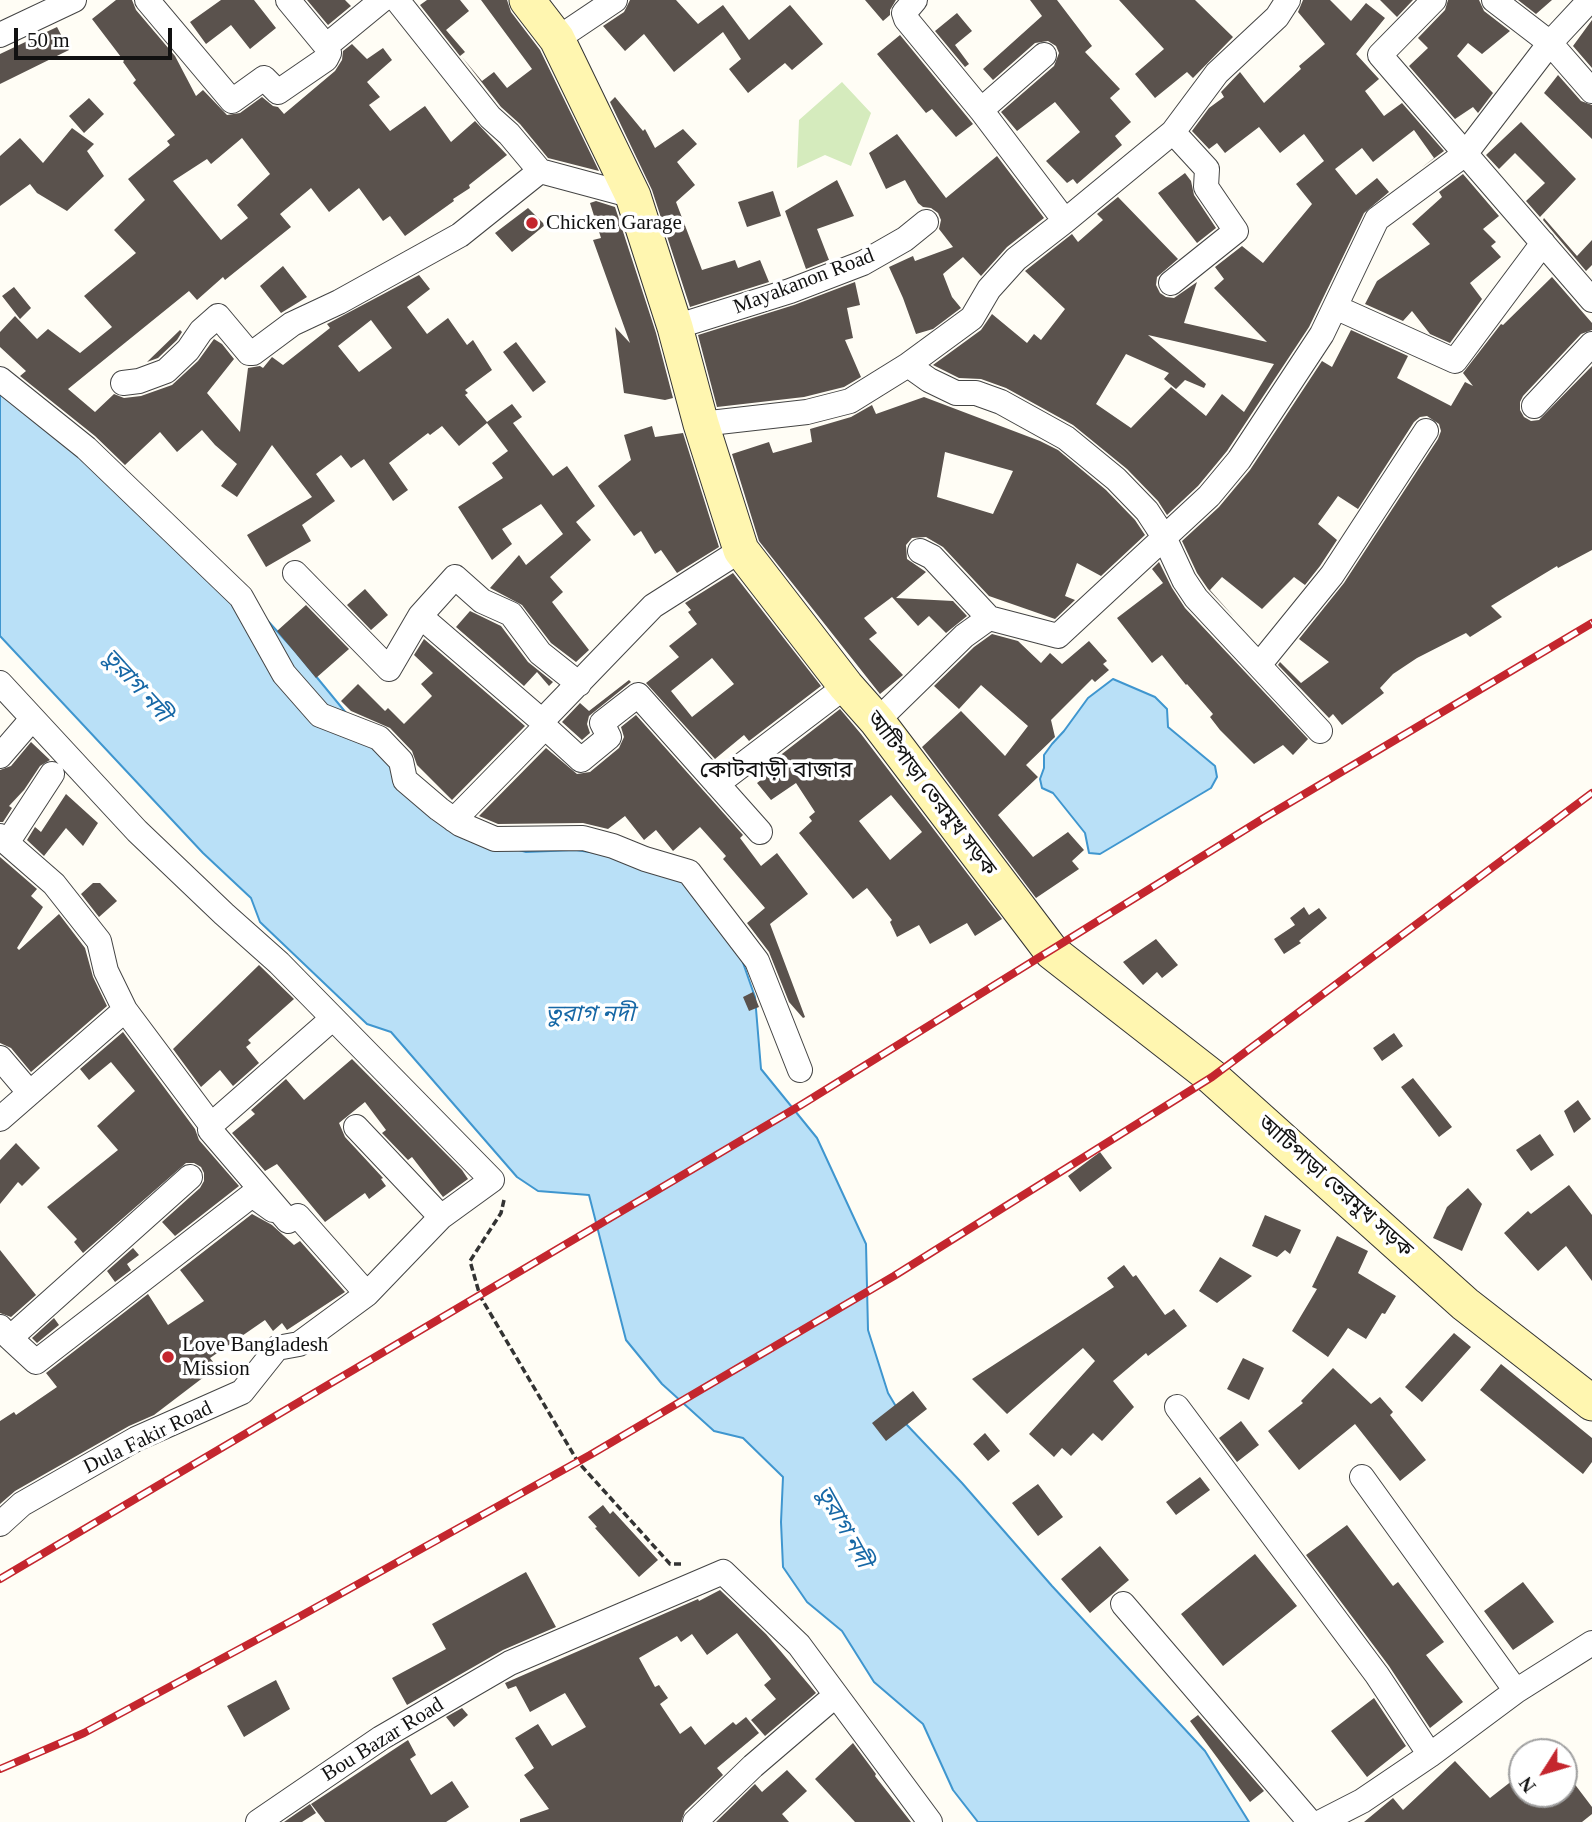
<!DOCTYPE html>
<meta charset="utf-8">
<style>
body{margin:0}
#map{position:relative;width:1592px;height:1822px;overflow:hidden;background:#fffdf5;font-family:"Times New Roman",serif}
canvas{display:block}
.north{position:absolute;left:1508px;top:1738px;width:70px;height:70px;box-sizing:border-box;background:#fff;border:2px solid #a0a0a0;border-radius:50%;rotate:233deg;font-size:19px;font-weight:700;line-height:28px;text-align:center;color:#111}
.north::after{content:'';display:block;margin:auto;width:24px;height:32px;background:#c4262e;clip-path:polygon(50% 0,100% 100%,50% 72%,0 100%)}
.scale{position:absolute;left:14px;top:28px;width:158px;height:32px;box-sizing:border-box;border:4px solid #111;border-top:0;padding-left:9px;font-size:21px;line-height:24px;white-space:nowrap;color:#111;-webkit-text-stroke:5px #fff;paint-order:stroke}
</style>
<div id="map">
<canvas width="1592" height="1822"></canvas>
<div class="north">N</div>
<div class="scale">50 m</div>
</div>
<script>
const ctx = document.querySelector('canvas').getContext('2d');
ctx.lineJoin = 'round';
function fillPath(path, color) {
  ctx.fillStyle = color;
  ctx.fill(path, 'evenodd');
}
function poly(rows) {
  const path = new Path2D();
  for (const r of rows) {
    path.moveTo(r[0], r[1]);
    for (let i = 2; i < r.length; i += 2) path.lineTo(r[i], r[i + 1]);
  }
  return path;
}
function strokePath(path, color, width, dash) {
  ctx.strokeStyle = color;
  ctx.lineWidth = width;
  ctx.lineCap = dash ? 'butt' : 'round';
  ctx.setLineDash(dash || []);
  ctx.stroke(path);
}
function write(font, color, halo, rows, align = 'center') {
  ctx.font = font + ' "Times New Roman","Noto Sans Bengali",serif';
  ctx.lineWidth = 7;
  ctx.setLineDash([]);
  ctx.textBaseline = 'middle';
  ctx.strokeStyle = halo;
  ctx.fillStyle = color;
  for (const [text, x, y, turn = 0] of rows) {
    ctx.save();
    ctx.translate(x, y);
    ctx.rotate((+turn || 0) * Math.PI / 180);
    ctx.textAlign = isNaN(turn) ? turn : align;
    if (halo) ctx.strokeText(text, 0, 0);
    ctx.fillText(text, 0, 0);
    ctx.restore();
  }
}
fillPath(poly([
 [842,82,871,113,851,166,825,155,797,168,799,120]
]), '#d5ebbd');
const water = poly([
 [0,383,199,545,296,652,379,753,478,838,526,852,575,850,673,863,720,897,755,997,761,1069,817,1138,866,1244,868,1330,888,1393,907,1425,962,1483,1052,1586,1205,1751,1249,1822,978,1822,953,1790,923,1724,874,1682,842,1631,807,1602,783,1567,781,1522,783,1477,743,1438,714,1431,662,1384,626,1340,589,1195,538,1191,517,1177,391,1032,367,1024,260,922,251,898,203,853,0,636,0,383],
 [1113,679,1155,697,1167,709,1168,727,1215,766,1217,777,1211,788,1100,854,1089,853,1085,833,1053,793,1042,788,1040,779,1044,768,1044,755,1052,744,1064,731,1088,698,1113,679]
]);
fillPath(water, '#b9e0f7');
strokePath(water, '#3f96cf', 2);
fillPath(poly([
 [116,0,132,0,136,10,175,56,196,96,203,90,227,115,240,113,262,97,273,106,278,107,284,114,335,71,342,60,343,51,352,44,367,59,383,48,392,60,367,82,380,97,369,105,390,131,425,106,451,142,475,121,507,155,469,185,470,188,453,199,454,201,405,236,390,216,383,221,359,188,329,212,311,188,280,214,291,227,225,280,223,277,197,300,189,291,68,389,95,412,114,394,124,398,141,396,172,385,198,361,214,339,222,344,234,359,207,393,240,432,248,368,260,366,263,368,272,357,283,365,330,328,327,324,419,275,430,289,407,307,427,334,448,318,467,345,473,340,492,370,465,390,468,393,465,395,487,422,512,404,522,417,513,423,553,476,567,466,595,506,576,522,591,540,550,577,563,592,552,602,589,650,576,662,551,643,522,605,490,588,519,555,526,565,563,534,541,504,502,529,512,544,492,560,458,507,503,478,492,463,508,451,487,423,459,446,442,426,430,435,428,433,389,463,408,490,393,501,364,459,351,468,341,455,316,474,335,501,302,525,311,541,266,567,247,535,312,497,272,445,237,497,221,486,237,464,215,445,202,430,177,452,160,432,125,465,95,436,20,376,26,371,0,347,0,332,15,316,37,339,48,329,80,353,112,327,84,296,136,253,114,230,145,200,128,179,170,145,167,141,175,135,133,83,136,80,123,62,124,61,92,19],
 [242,138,270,174,237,205,248,218,221,240,173,181,207,159,211,164],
 [371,320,392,348,359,372,338,346],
 [221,0,254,0,276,28,250,49,231,25,206,44,190,22],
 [307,0,345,0,351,6,328,25],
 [427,0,460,0,469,11,446,30,465,52,460,56,420,5],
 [481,0,507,0,511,12,540,50,599,171,548,158,520,124,501,107,462,57,482,81,494,72,507,88,532,69],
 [630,0,676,0,698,24,723,5,749,40,790,5,823,44,792,70,785,63,748,93,729,69,741,59,723,32,674,72,644,34,625,51,603,26,624,12],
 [865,0,896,0,890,10,890,15,883,21],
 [1030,0,1057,0,1092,46,1085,52,1120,89,1110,98,1131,122,1115,136,1122,145,1077,184,1073,179,1067,183,1046,161,1080,132,1055,102,1017,131,1001,112,1054,66,1059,53,1056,46,1048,41,1035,43,993,80,983,69,1042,16],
 [1119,0,1195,0,1233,37,1193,78,1187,72,1155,98,1135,74,1164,49],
 [1303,0,1330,0,1351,21,1366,3,1385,18,1356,54,1379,79,1365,91,1384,116,1402,103,1444,151,1421,168,1434,158,1414,130,1373,162,1362,148,1335,169,1356,195,1377,178,1389,192,1364,213,1309,327,1227,451,1198,486,1167,515,1158,501,1127,469,1073,425,1006,388,981,379,959,378,933,365,981,330,992,314,1027,343,1034,334,1041,340,1065,309,1025,271,1072,234,1078,242,1103,220,1097,214,1118,197,1178,259,1157,277,1156,285,1160,293,1166,297,1174,298,1197,282,1184,323,1267,342,1214,288,1224,279,1215,267,1242,246,1263,263,1312,204,1296,184,1324,161,1304,134,1280,153,1259,127,1225,153,1217,143,1209,149,1192,131,1209,108,1224,97,1221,92,1240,72,1264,103,1301,69,1299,66,1325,44,1298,12],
 [1148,335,1274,364,1244,412,1222,394,1206,416,1171,387,1131,428,1096,404,1126,354,1169,373,1164,379,1176,389,1185,380,1204,388,1206,384],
 [1380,0,1413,0,1397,17],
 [1448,0,1479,0,1484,11,1510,31,1482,54,1468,43,1457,56,1493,93,1478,113,1473,107,1455,119,1409,66,1428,48,1418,38,1445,10],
 [1518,0,1552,0,1536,14],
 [957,13,972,31,955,45,969,64,965,67,935,31],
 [1592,20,1592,68,1573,46],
 [57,27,69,50,0,84,0,54],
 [900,35,973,124,956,137,932,109,926,113,877,54],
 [1558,75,1581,101,1592,105,1592,139,1544,93],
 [615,97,643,131,645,129,655,148,683,129,697,144,677,162,695,185,676,202,702,270,735,260,738,268,760,260,769,282,690,307,652,190,610,102],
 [89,98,104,114,84,133,69,116],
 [1521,122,1576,179,1540,217,1526,201,1545,183,1515,153,1499,169,1486,155],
 [72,128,94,144,87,151,104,176,67,211,37,193,30,184,0,206,0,156,20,138,43,163],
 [897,134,946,198,997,156,1044,218,1007,247,981,276,963,257,943,274,952,297,961,308,933,329,916,334,903,298,889,267,913,256,915,261,953,247,939,229,941,220,938,213,931,208,923,207,918,203,905,180,886,189,869,153],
 [1185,173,1191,181,1194,195,1216,228,1197,243,1158,193],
 [1463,174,1499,216,1483,229,1496,242,1491,246,1501,257,1470,283,1482,299,1450,343,1430,334,1412,311,1403,321,1365,304,1377,281,1430,244,1412,224,1442,197,1439,192],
 [837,180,854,216,817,229,829,260,806,269,785,211],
 [773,191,781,216,747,227,738,202],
 [596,201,615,207,656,333,673,398,665,400,624,393,615,327,630,343,593,240,601,238,590,203],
 [528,208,545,225,512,252,495,233],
 [1544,218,1577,256,1592,240,1592,265,1586,271,1543,220],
 [283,266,307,297,281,313,260,286],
 [1552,277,1592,323,1592,330,1581,334,1523,396,1520,402,1520,410,1524,417,1531,421,1539,420,1592,366,1592,550,1558,568,1557,566,1491,606,1502,617,1470,637,1466,633,1417,658,1393,674,1380,688,1384,693,1342,725,1333,714,1329,718,1278,665,1280,662,1301,683,1329,662,1299,639,1344,583,1438,439,1441,431,1439,424,1427,416,1420,417,1414,422,1358,509,1338,496,1318,524,1337,540,1320,566,1305,585,1294,577,1262,609,1222,577,1210,590,1234,617,1208,589,1197,573,1182,541,1219,507,1250,470,1322,361,1332,367,1351,330,1408,356,1397,378,1451,406,1465,382,1473,386,1463,373,1501,324,1503,325],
 [855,282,860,305,847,308,853,338,845,340,861,377,844,387,804,397,717,407,698,335,794,305],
 [14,287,31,308,20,319,2,296],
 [180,330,182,332,177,340,158,358,147,362],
 [516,342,546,382,533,392,503,352],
 [924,397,1040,441,1058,450,1106,490,1135,520,1145,535,1101,576,1077,563,1065,596,1075,600,1055,619,989,596,943,547,926,537,912,538,906,545,907,559,926,572,896,598,953,601,967,616,946,633,929,616,918,626,892,597,864,618,877,633,869,639,903,675,880,694,759,541,732,454,769,442,773,453,812,442,810,429,851,417,872,405,876,414],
 [945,452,1013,471,993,514,937,497],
 [652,426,655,437,683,433,719,547,677,573,661,550,655,554,641,531,634,536,598,486,631,460,624,435],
 [1159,562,1172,588,1185,608,1308,739,1293,755,1283,745,1254,764,1220,730,1210,717,1213,714,1187,684,1186,685,1162,655,1152,663,1117,618,1163,583,1152,569],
 [733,573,821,686,749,741,744,735,715,759,646,683,679,657,669,646,697,624,688,612,691,610,685,603],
 [712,658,734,684,692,717,671,691],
 [365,589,388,615,371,630,347,605],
 [306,605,349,649,316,678,277,631],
 [470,611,501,626,528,662,553,682,549,686,537,672,524,686,456,627],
 [992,634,1018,641,1041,663,1050,653,1062,664,1089,641,1107,661,1103,664,1109,670,1095,682,1092,679,1051,720,1055,737,1026,765,1038,777,998,815,1033,857,1068,832,1084,850,1072,861,1079,869,1036,898,922,747,961,711,1005,756,1028,726,981,685,959,709,934,686,974,647],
 [424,639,525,726,452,800,417,765,412,751,390,728,351,711,341,701,358,684,385,711,388,708,404,724,432,696,421,684,433,673,414,655],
 [629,680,631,682,589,716,587,724,590,733,582,740,562,722,580,703,589,711],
 [840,709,861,734,1002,919,975,936,967,923,930,944,919,925,897,937,890,922,892,920,867,888,853,899,799,833,812,821,809,817,815,812,796,783,771,800,757,783,774,770,769,764],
 [891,795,922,832,890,860,859,821],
 [636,715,743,835,740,838,761,866,777,853,808,894,770,924,805,1017,803,1018,789,1002,769,952,747,923,765,908,723,859,726,856,700,827,673,851,656,830,644,840,625,816,608,829,583,823,498,824,479,816,546,748,577,774,590,772,619,748,624,737,621,727],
 [31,742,50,760,40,766,24,790,9,806,12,808,3,822,0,822,0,770,11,766],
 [66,794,98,823,83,846,66,828,44,856,27,840,35,827,41,832],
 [0,857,37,889,31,896,43,907,17,948,19,950,59,914,85,948,93,977,107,1006,31,1072,11,1048,0,1043],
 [93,883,100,883,117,901,99,917,81,894],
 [1304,907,1309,915,1319,908,1327,918,1299,941,1301,943,1284,954,1274,939,1295,925,1290,918],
 [1156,939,1178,965,1162,978,1157,972,1143,985,1123,962],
 [259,965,294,999,248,1040,251,1043,246,1047,259,1063,233,1086,220,1070,201,1087,173,1049],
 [753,992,759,1007,749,1011,743,997],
 [123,1032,195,1129,199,1140,239,1186,175,1236,162,1222,200,1188,204,1181,204,1173,201,1167,194,1163,186,1163,83,1253,74,1242,77,1239,47,1207,118,1150,97,1126,135,1091,111,1062,89,1080,80,1069],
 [1394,1033,1403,1046,1382,1061,1373,1048],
 [352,1059,462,1170,468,1179,443,1197,412,1157,408,1160,382,1133,386,1130,365,1102,339,1123,345,1137,383,1178,381,1179,386,1186,369,1199,365,1193,325,1222,277,1164,265,1171,232,1133,255,1114,251,1110,286,1079,304,1100],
 [1413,1078,1452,1127,1439,1137,1401,1087],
 [1578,1100,1591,1119,1574,1133,1564,1111],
 [1540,1134,1554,1155,1531,1171,1516,1150],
 [16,1143,40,1168,22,1186,18,1182,0,1204,0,1160],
 [1100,1152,1112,1168,1080,1192,1068,1176],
 [1569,1185,1592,1215,1592,1281,1566,1246,1538,1271,1504,1233,1528,1211,1531,1214],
 [1468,1188,1482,1204,1462,1251,1433,1238,1447,1207],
 [252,1214,272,1225,294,1245,300,1241,345,1292,287,1330,282,1323,273,1331,265,1320,210,1358,217,1367,154,1415,129,1426,15,1491,0,1504,0,1421,14,1412,16,1415,57,1387,46,1373,148,1294,168,1325,204,1301,180,1270],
 [1265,1215,1301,1230,1290,1254,1285,1250,1277,1257,1252,1246],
 [1337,1236,1368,1251,1358,1273,1396,1296,1385,1314,1382,1313,1366,1339,1348,1328,1328,1357,1292,1331,1317,1289,1312,1287],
 [133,1248,139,1255,127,1264,131,1270,115,1282,107,1271],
 [0,1250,36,1295,11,1317,0,1313],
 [1220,1257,1252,1276,1217,1303,1199,1291],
 [1124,1265,1133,1277,1136,1275,1165,1315,1174,1309,1187,1326,1148,1356,1146,1353,1113,1381,1134,1407,1102,1441,1093,1433,1071,1456,1062,1448,1054,1457,1029,1434,1095,1361,1083,1348,1007,1414,972,1379,1114,1287,1107,1278],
 [54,1318,59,1325,37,1343,32,1338],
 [1454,1333,1471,1347,1422,1402,1405,1387],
 [1243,1358,1264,1368,1249,1400,1227,1389],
 [1501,1364,1592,1438,1592,1462,1583,1474,1480,1390],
 [1333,1368,1371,1404,1380,1397,1393,1412,1390,1415,1426,1460,1400,1481,1355,1424,1299,1470,1268,1431,1303,1403,1301,1401],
 [913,1391,927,1409,886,1441,872,1423],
 [1241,1421,1259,1445,1237,1462,1219,1438],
 [985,1433,1000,1451,988,1461,973,1444],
 [1200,1477,1210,1490,1176,1515,1166,1502],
 [1038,1484,1063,1517,1038,1536,1012,1503],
 [603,1505,610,1514,613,1511,658,1560,639,1577,595,1528,597,1527,588,1517],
 [1347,1525,1393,1586,1398,1582,1444,1642,1426,1655,1463,1702,1430,1728,1389,1666,1306,1555],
 [1100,1546,1129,1580,1090,1613,1061,1579],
 [1255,1554,1297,1606,1223,1666,1181,1614],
 [526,1572,556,1627,503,1650,407,1705,392,1678,446,1649,432,1624],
 [1523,1582,1554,1622,1513,1650,1484,1611],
 [720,1590,766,1634,816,1693,765,1736,751,1720,776,1699,764,1685,771,1679,737,1633,707,1655,692,1634,681,1642,677,1636,639,1658,655,1687,659,1685,668,1698,660,1704,680,1734,691,1726,705,1745,733,1722,736,1725,746,1717,759,1733,717,1768,723,1775,685,1811,681,1822,520,1822,520,1819,549,1809,524,1775,534,1768,515,1738,538,1724,552,1746,586,1727,565,1693,530,1712,516,1686,508,1689,505,1683,698,1599,699,1601],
 [276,1680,290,1709,244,1737,227,1706],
 [1374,1698,1406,1746,1367,1777,1331,1731],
 [462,1708,468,1715,454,1727,446,1717],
 [1198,1715,1264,1791,1250,1802,1190,1721],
 [408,1740,416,1755,410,1759,431,1795,452,1781,469,1807,446,1822,325,1822,311,1804],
 [853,1743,876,1774,875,1776,911,1822,855,1822,815,1779],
 [1455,1761,1490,1798,1522,1773,1522,1794,1564,1794,1564,1770,1592,1807,1592,1814,1582,1822,1364,1822,1393,1798,1403,1810],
 [787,1770,807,1791,782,1814,789,1822,716,1822,755,1784,762,1792],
 [310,1804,316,1813,302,1822,284,1822]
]), '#5a524d');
const minor = poly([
 [147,0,232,101,264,78,278,92,326,59,329,53,326,46],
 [288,0,326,46,382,0],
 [397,0,490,117,509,134,540,171],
 [915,0,904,13,906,19,981,110],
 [1434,0,1380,55,1592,300],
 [1494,0,1550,43,1592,91],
 [0,35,74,0],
 [557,39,615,0],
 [1044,55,981,110,1065,221],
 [1171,283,1236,231,1206,187,1207,169,1173,132],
 [1335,307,1455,361,1543,243],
 [675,327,790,291,863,263,905,239,926,222],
 [908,365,972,318,989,289,1016,259,1065,221,1173,132,1217,73,1277,17,1288,0],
 [0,379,86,448,241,597,284,674,320,715,379,738,401,761,405,780,439,809,460,824,495,839,583,838,613,846,645,859,689,872,757,961,800,1070],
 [123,383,139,381,166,371,188,350,201,331,218,316,249,353,253,353,292,324,339,302,460,235,540,171,633,196],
 [1534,406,1592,344],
 [701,424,807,412,850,401,908,365,929,380,956,393,976,393,1001,402,1066,438,1116,479,1147,511,1164,537,1184,580,1196,598,1320,731],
 [920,551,932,557,989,618],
 [295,573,389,669,420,616,542,721],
 [420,616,455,577,482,601,511,614,540,653,579,684],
 [1259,665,1332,575,1426,431],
 [0,683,137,831,224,914,279,963,492,1180,441,1217,367,1294,299,1344,277,1348,242,1392,136,1439,22,1504,0,1524],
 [877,721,964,636,989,618,1058,636,1209,496,1239,460,1322,334,1377,219,1465,154,1550,43,1590,0],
 [545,727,581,760,609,737,602,723,638,695,760,832],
 [0,756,32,719],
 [717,784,846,686],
 [454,820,545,727,542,721,653,606,741,550],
 [0,836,7,843,52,774],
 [7,843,54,884,99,941,106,971,125,1010,211,1125,210,1130,288,1221,298,1216,367,1294],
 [0,1058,29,1092],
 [0,1119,125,1010],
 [211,1125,332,1019],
 [356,1127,441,1217],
 [0,1327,10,1338,190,1177],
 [10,1338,36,1362,252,1195,273,1210],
 [1177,1407,1377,1675,1430,1755],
 [1362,1477,1516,1691],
 [1123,1604,1310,1822],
 [258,1822,381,1738,510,1663,723,1572,799,1645,930,1822],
 [695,1822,753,1766,836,1695],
 [1321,1822,1362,1801,1430,1755,1516,1691,1592,1643]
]);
const secondary = poly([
 [527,0,557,39,633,196,675,327,701,424,741,550,846,686,877,721,1052,952,1212,1077,1465,1304,1592,1403]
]);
strokePath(minor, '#444', 26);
strokePath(secondary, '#333', 37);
strokePath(poly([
 [504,1200,501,1213,470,1261,480,1296,578,1462,670,1564,683,1564]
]), '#333', 3.5, [7, 3.5]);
strokePath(minor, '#fff', 24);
strokePath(secondary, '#fff6b0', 35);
const rail = poly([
 [0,1579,801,1105,1264,818,1592,623],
 [0,1769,84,1733,297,1618,590,1455,894,1276,1212,1077,1592,793]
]);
strokePath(rail, '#c4262e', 8);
strokePath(rail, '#fff', 5, [16]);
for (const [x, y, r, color] of [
 [532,223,7,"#c4262e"],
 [168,1357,7,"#c4262e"]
]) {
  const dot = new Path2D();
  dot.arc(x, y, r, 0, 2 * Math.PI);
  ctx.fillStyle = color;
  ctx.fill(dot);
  strokePath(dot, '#fff', 2.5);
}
write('21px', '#111', '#fff', [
 ["Chicken Garage",546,223],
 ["Love Bangladesh",182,1345],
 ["Mission",182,1369]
], 'left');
write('21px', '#111', '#fff', [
 ["Mayakanon Road",804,282,-21],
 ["আটিপাড়া তেরমুখ সড়ক",931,794,53],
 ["আটিপাড়া তেরমুখ সড়ক",1335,1187,42],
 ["Dula Fakir Road",148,1438,-26],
 ["Bou Bazar Road",383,1740,-32]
]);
write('italic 23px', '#1768a6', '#fff', [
 ["তুরাগ নদী",136,686,48],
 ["তুরাগ নদী",590,1015],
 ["তুরাগ নদী",843,1527,61]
]);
write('23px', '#111', '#fff', [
 ["কোটবাড়ী বাজার",776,771]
]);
</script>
